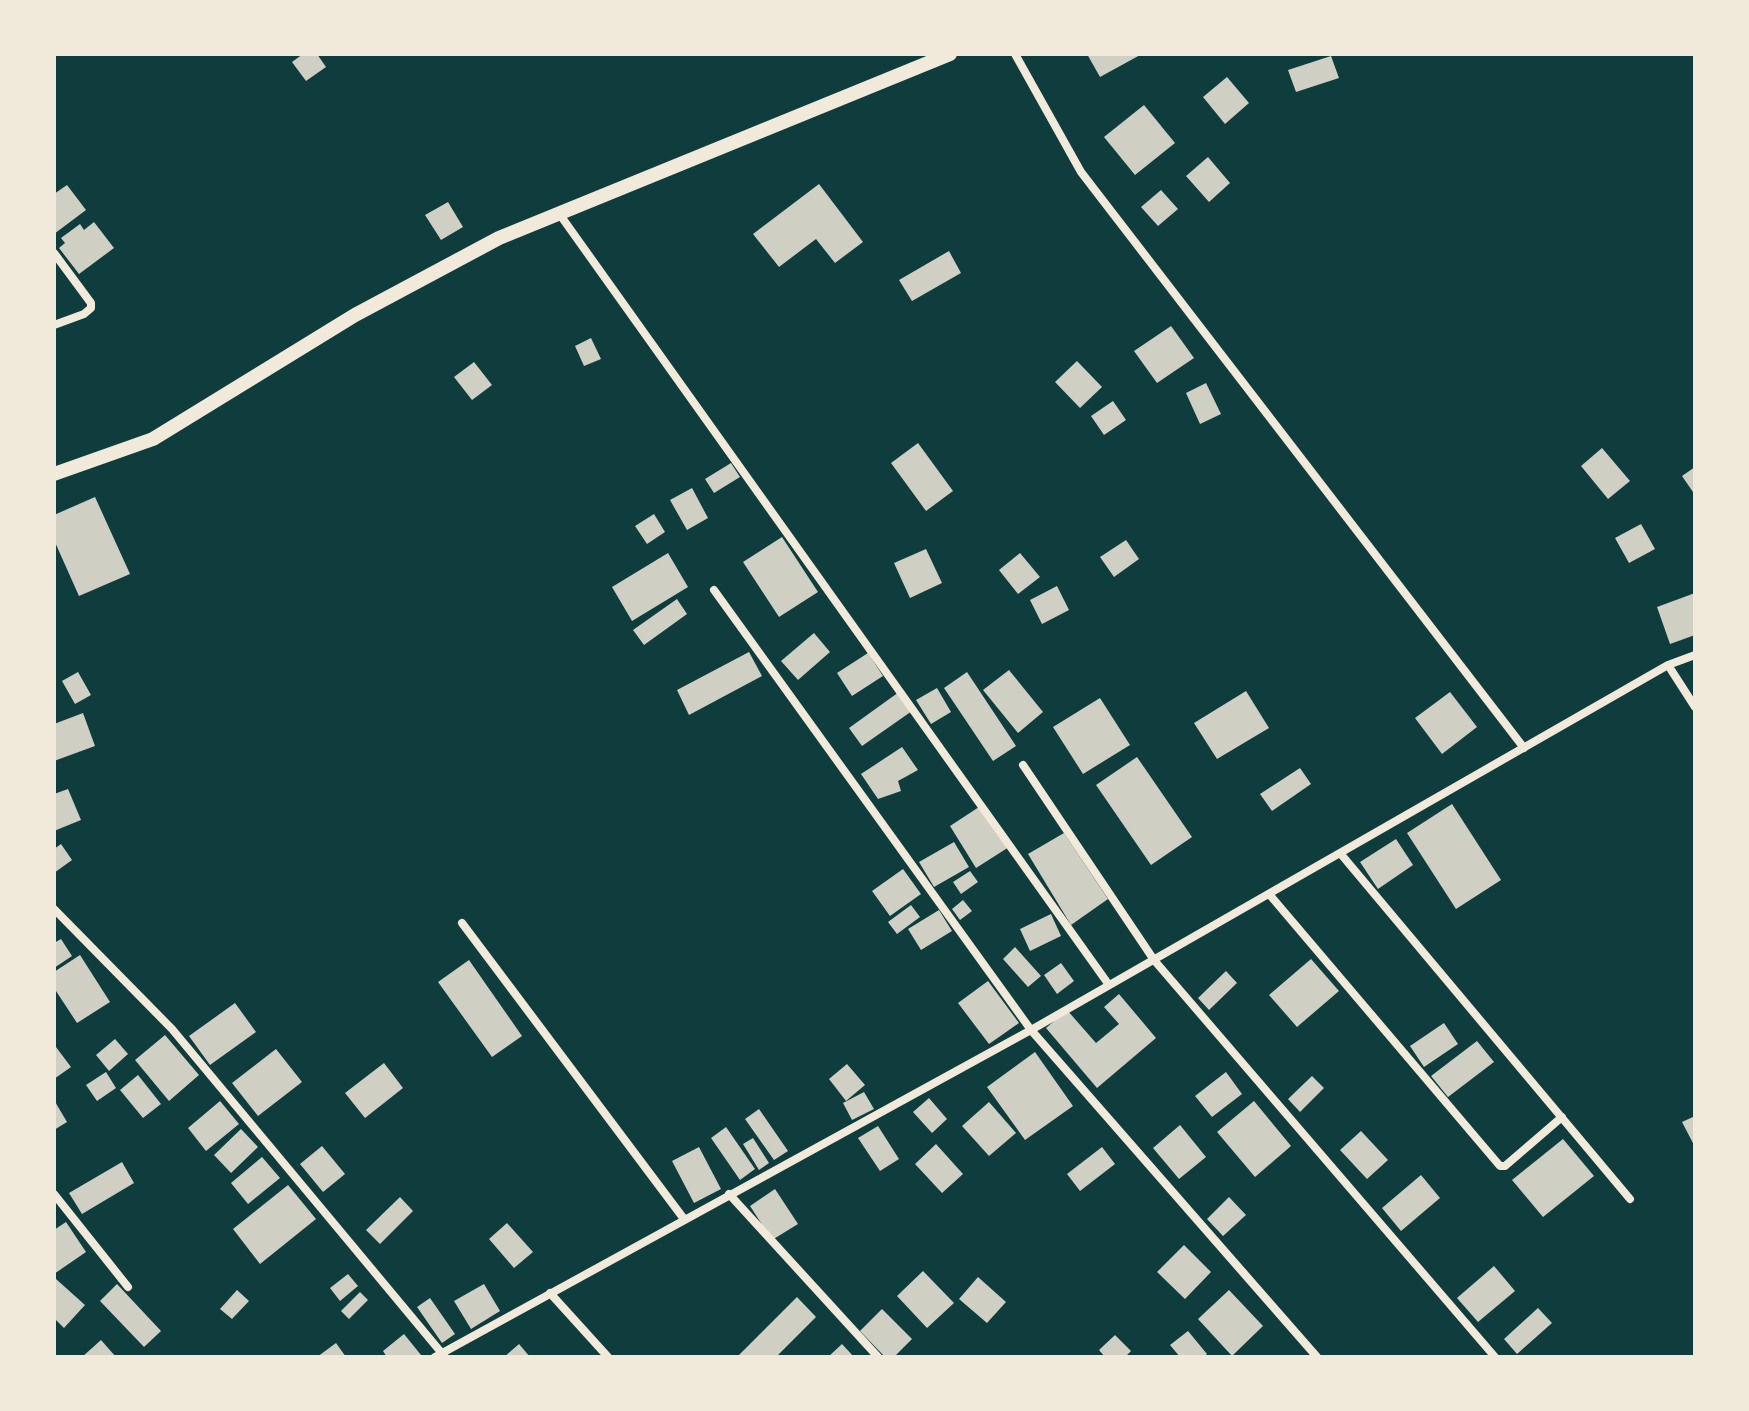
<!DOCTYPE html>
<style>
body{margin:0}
#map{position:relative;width:1749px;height:1411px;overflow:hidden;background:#0f3d3e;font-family:Cabin,sans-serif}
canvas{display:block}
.frame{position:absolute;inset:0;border:56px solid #f1e9da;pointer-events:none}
</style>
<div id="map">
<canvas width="1749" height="1411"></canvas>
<div class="frame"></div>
</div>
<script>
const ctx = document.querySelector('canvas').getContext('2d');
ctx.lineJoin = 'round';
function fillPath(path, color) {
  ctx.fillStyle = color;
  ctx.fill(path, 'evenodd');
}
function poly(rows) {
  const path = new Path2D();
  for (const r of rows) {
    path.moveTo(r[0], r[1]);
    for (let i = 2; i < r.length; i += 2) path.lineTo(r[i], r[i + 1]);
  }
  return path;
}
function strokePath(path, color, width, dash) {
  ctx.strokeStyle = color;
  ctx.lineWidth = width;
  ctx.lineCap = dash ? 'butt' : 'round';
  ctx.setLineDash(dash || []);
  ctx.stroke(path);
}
fillPath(poly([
 [303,54,317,54,326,67,306,81,292,62],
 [1087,54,1142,54,1100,77],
 [1331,56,1339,78,1296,92,1288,70],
 [1227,77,1249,103,1225,124,1203,97],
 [1144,105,1175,143,1135,175,1104,137],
 [1208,157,1230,183,1209,202,1186,176],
 [819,184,863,242,835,263,816,239,779,267,753,234],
 [67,185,86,210,54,234,54,194],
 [1161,190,1178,209,1158,226,1141,207],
 [448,202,463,227,441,240,425,215],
 [94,222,114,248,79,274,59,248,65,243,61,238,80,224,84,230],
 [949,251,961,273,912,301,899,280],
 [1171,326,1194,358,1157,383,1134,351],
 [591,338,601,359,584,366,575,346],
 [1077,361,1102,387,1080,408,1055,382],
 [474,362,492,385,472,400,454,377],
 [1206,383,1221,414,1200,424,1186,393],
 [1113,401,1126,420,1104,435,1091,416],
 [918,443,953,491,926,511,891,463],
 [1602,448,1630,481,1608,499,1581,466],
 [731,463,740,477,714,493,705,479],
 [1695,467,1695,495,1682,476],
 [692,488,708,518,687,530,670,500],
 [95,497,130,574,79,596,54,540,54,515],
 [654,514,665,532,647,544,635,526],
 [1641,524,1655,549,1629,563,1615,538],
 [782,537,818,592,779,617,743,562],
 [1126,540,1139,559,1114,577,1100,557],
 [926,549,942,583,910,598,894,563],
 [668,553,688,587,632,621,612,587],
 [1020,553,1040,577,1018,594,999,570],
 [1057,586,1069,610,1042,624,1030,600],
 [1695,593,1695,635,1670,644,1657,607],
 [677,599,687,614,644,645,633,630],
 [814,633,830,652,798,680,781,661],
 [749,652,762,676,689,715,677,690],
 [868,653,883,676,852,696,837,673],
 [1009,670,1043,712,1018,733,983,690],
 [78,672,91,695,75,704,62,681],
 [967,672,1016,746,993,761,944,688],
 [937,688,951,712,931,724,916,700],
 [1246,691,1269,728,1217,759,1194,723],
 [899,692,912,711,862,746,849,728],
 [1450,692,1477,727,1442,754,1415,718],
 [1100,698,1130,745,1083,774,1053,727],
 [83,713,95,746,54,761,54,724],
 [902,747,918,770,898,781,901,791,878,799,861,774],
 [1137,757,1192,837,1151,865,1096,785],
 [1300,768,1311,784,1272,811,1260,794],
 [68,789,81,820,54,831,54,794],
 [1452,804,1501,880,1456,909,1407,833],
 [979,807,1009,847,976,868,950,826],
 [1064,833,1108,899,1071,925,1028,854],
 [1396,839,1413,865,1378,889,1360,862],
 [954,842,969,867,934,887,919,862],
 [61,844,72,860,54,873,54,849],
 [903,869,921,894,890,916,872,891],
 [970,871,978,882,961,894,953,882],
 [963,900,972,911,960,920,952,909],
 [911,905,920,917,897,934,888,922],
 [939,910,952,931,921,950,908,929],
 [1051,914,1061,936,1030,951,1020,929],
 [61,939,72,956,54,968,54,943],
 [1015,947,1041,976,1028,987,1003,959],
 [80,955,110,1002,77,1023,54,988,54,972],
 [1311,959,1339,991,1297,1027,1269,995],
 [469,960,522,1036,492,1057,438,982],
 [1061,963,1074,981,1057,994,1044,975],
 [1226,971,1237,983,1209,1010,1198,998],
 [988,981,1019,1023,989,1044,958,1003],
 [1119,994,1156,1038,1097,1088,1046,1028,1067,1010,1096,1043,1119,1024,1104,1007],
 [235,1003,256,1032,210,1065,189,1036],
 [1444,1023,1458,1044,1424,1067,1410,1046],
 [165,1035,199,1075,169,1101,135,1060],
 [115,1039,128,1054,109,1071,96,1055],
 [1477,1041,1494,1062,1448,1097,1431,1076],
 [56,1047,71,1067,54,1079,54,1048],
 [276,1049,302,1082,258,1116,232,1083],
 [1035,1052,1073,1106,1025,1140,987,1087],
 [384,1063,403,1088,365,1118,345,1093],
 [847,1064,865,1085,846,1101,829,1079],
 [106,1072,116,1088,97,1101,86,1085],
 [1226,1072,1242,1094,1212,1117,1195,1096],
 [138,1075,161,1104,143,1118,120,1090],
 [1312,1076,1324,1088,1300,1112,1288,1099],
 [864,1092,874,1109,852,1120,843,1103],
 [929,1098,947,1119,932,1133,913,1112],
 [54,1100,67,1122,54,1130],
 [220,1101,239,1124,206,1151,188,1128],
 [1254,1101,1291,1146,1255,1177,1217,1132],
 [989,1102,1016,1133,989,1156,962,1126],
 [759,1109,788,1151,774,1160,745,1119],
 [1695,1116,1695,1147,1682,1122],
 [1180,1125,1206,1157,1179,1179,1153,1148],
 [878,1126,899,1159,880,1171,858,1138],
 [726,1127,755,1169,740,1180,711,1138],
 [241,1129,258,1147,231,1173,214,1155],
 [1361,1131,1388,1160,1367,1179,1340,1150],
 [753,1138,769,1163,759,1170,743,1144],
 [1563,1139,1594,1176,1543,1217,1512,1180],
 [936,1144,963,1174,942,1193,915,1164],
 [322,1146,345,1174,323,1192,300,1164],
 [699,1147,721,1189,694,1203,672,1161],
 [1102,1147,1115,1164,1080,1191,1067,1174],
 [262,1157,280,1178,248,1204,231,1183],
 [122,1162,134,1183,82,1214,69,1193],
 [1421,1175,1440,1198,1401,1231,1382,1208],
 [288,1185,316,1219,260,1264,233,1229],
 [775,1189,798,1224,772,1240,750,1206],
 [400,1197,413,1211,380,1244,366,1230],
 [1229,1197,1246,1215,1223,1236,1207,1219],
 [66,1222,86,1252,54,1274,54,1230],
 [507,1223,533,1252,514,1268,489,1239],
 [1184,1245,1211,1272,1185,1299,1157,1272],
 [1494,1266,1515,1291,1478,1322,1457,1298],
 [923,1271,954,1303,927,1328,897,1296],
 [348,1274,358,1286,340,1301,330,1288],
 [978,1277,1006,1302,987,1323,959,1299],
 [56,1279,85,1305,64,1328,54,1318,54,1282],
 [117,1284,161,1331,144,1347,100,1301],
 [484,1284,500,1311,471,1329,454,1301],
 [237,1290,249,1301,232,1319,220,1309],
 [1229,1290,1263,1326,1232,1356,1198,1319],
 [360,1292,368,1300,349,1319,341,1311],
 [797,1297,816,1317,776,1357,737,1357],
 [430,1298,455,1334,442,1343,417,1307],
 [1538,1308,1552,1323,1517,1354,1504,1339],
 [882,1309,912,1339,894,1357,885,1357,860,1331],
 [1188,1331,1207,1354,1203,1357,1180,1357,1170,1345],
 [404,1334,421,1355,387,1357,383,1351],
 [1115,1335,1131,1351,1125,1357,1105,1357,1099,1350],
 [101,1340,116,1357,82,1357],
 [336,1343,346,1357,317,1357],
 [519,1344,530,1357,504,1357],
 [842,1344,854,1357,828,1357]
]), '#cfcfc3');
strokePath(poly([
 [1015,54,1081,172,1524,748],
 [558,212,1109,985],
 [54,253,91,303,91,308,84,314,54,325],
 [714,590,1031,1030,1317,1357],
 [1668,665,1695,707],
 [1023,765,1154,960,1495,1357],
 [1340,853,1630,1199],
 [1269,894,1500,1166,1505,1166,1562,1117],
 [54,909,172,1029,445,1357],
 [462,923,684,1219],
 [54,1194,128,1287],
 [729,1194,878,1357],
 [550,1293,608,1357],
 [435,1357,1031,1030,1668,665,1695,655]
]), '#f1e9da', 8);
strokePath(poly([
 [54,474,153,439,355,315,499,238,950,54]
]), '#f1e9da', 14);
</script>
